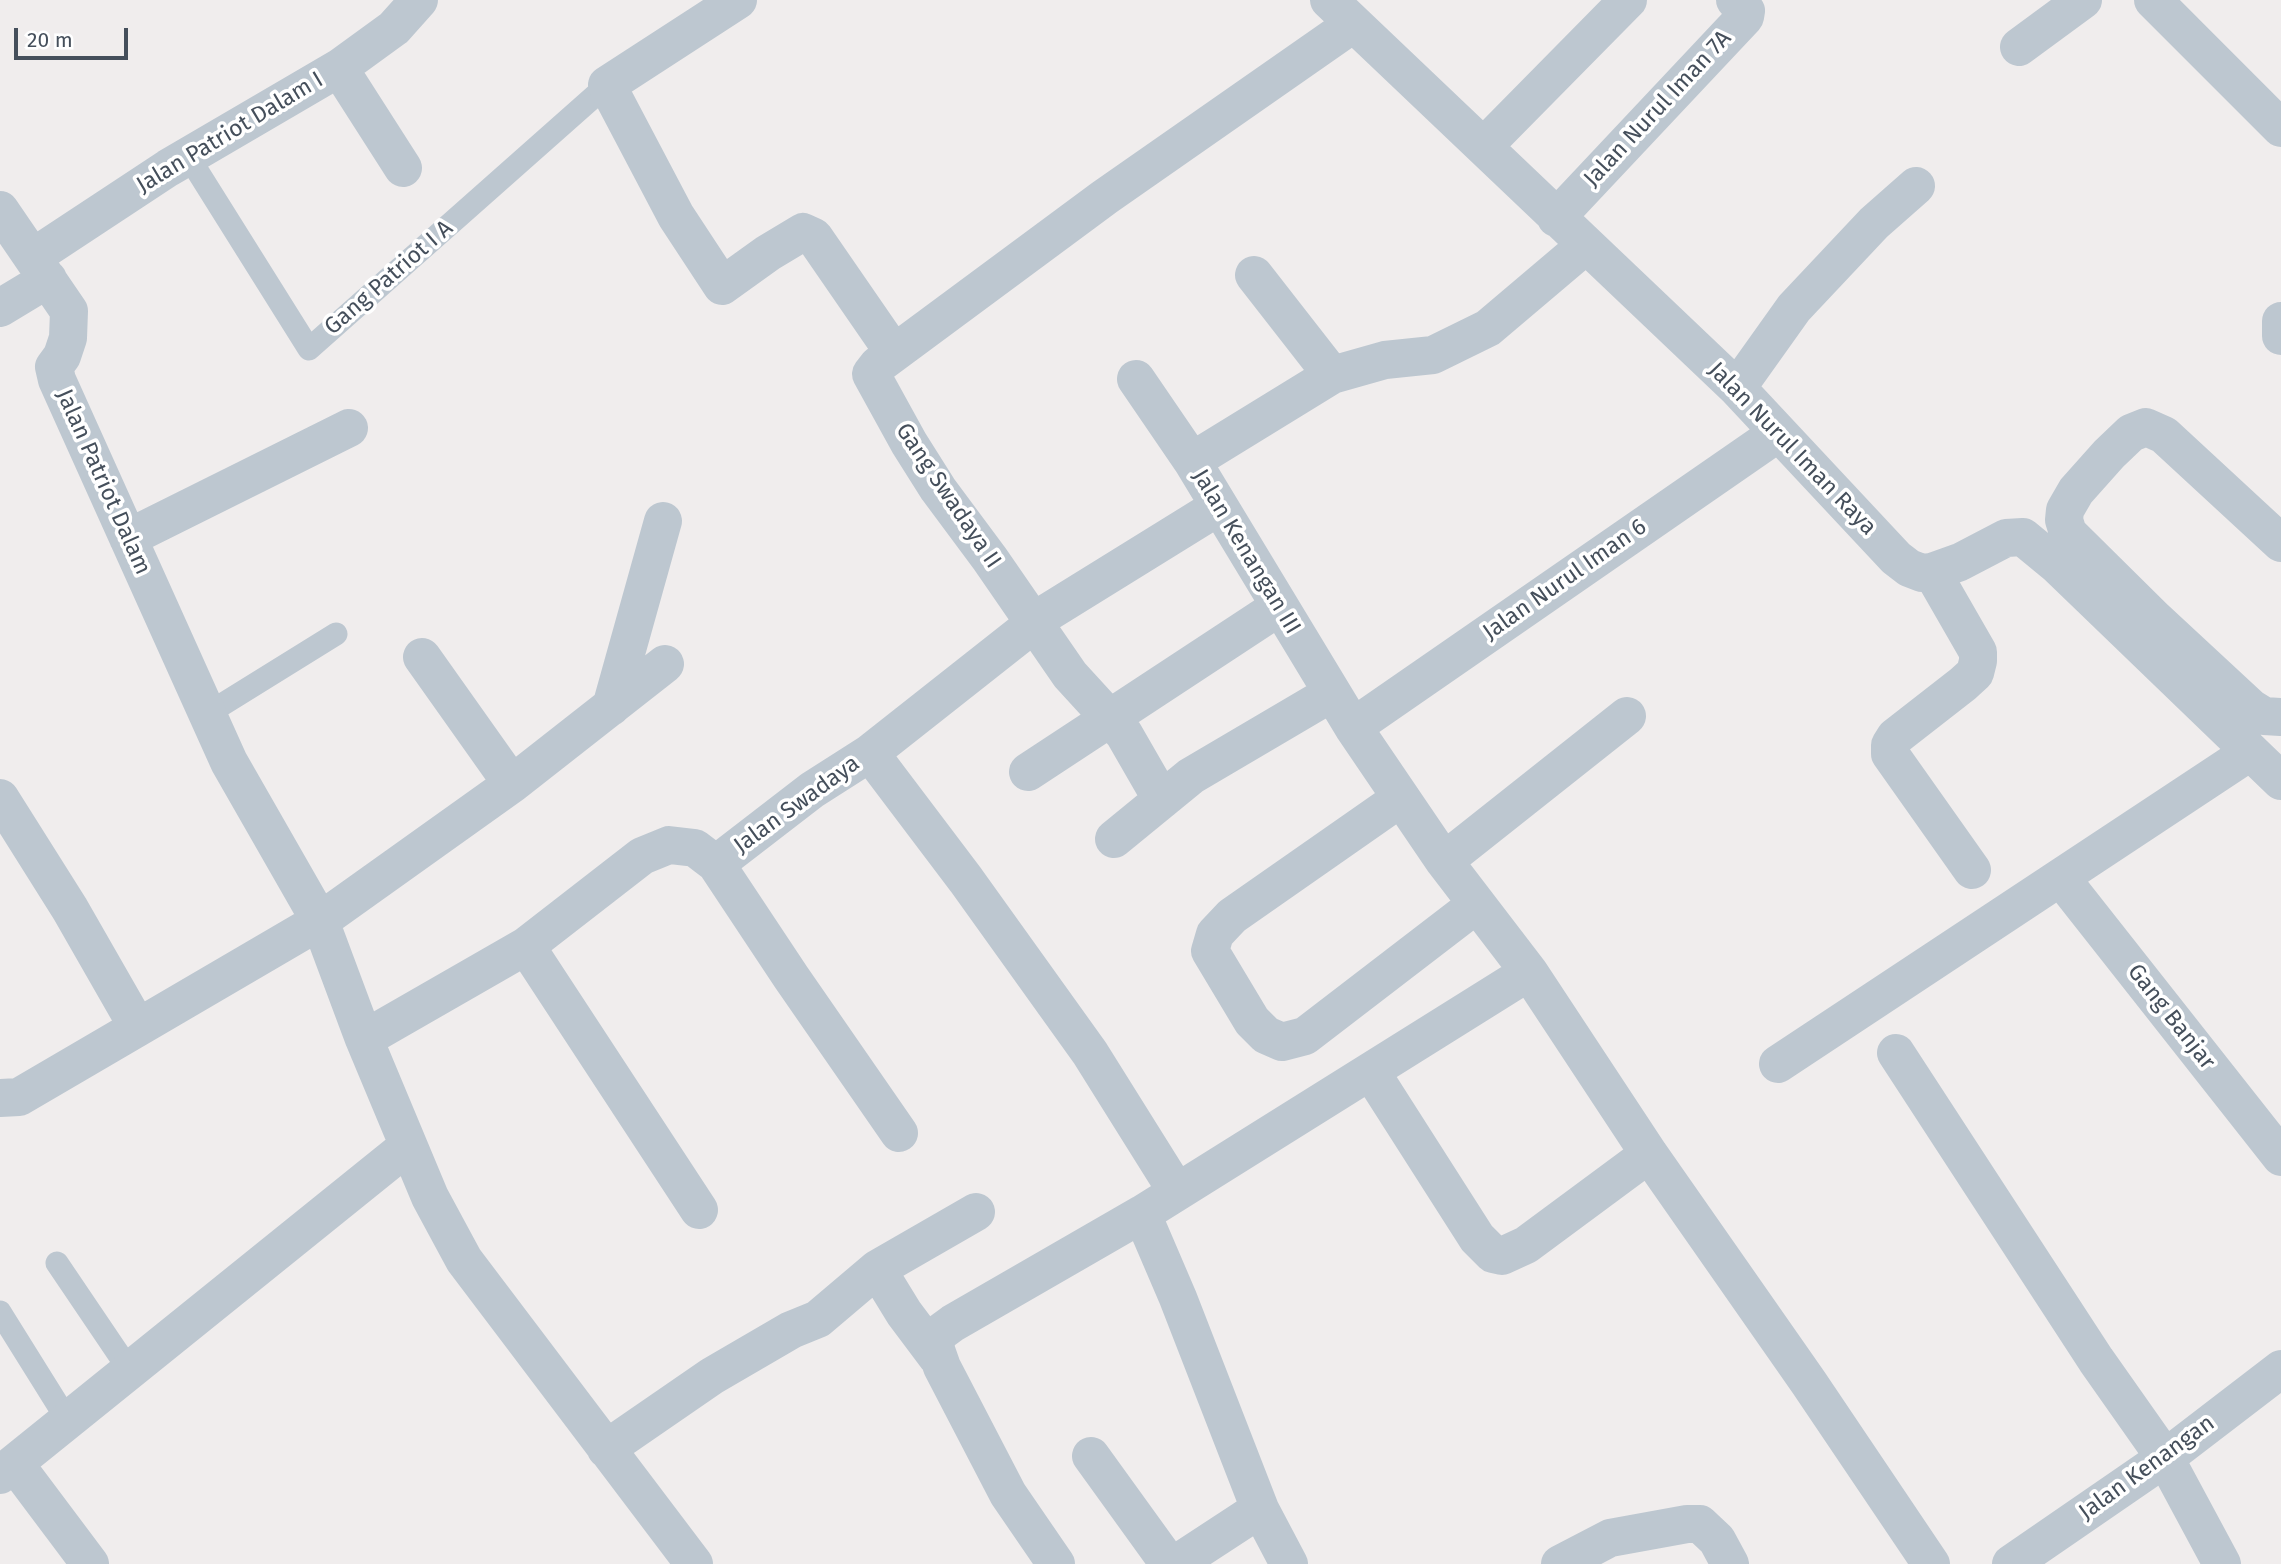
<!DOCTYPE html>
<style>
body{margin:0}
#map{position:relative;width:2281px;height:1564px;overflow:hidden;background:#f0eded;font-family:"Fira Sans",sans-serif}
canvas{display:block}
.scale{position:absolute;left:14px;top:28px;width:114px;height:32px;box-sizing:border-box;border:4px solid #454f5b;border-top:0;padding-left:9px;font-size:21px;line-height:24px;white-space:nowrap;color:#454f5b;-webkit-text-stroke:5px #fff;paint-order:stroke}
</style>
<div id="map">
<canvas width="2281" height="1564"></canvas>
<div class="scale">20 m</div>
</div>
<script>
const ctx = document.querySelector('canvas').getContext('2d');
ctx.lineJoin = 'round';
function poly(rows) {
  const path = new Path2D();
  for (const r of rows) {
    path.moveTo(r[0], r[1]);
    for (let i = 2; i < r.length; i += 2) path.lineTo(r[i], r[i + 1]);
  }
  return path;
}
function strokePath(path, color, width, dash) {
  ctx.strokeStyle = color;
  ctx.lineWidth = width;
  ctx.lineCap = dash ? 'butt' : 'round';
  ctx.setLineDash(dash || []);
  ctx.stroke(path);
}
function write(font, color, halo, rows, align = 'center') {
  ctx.font = font + ' "Fira Sans",sans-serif';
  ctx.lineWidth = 7;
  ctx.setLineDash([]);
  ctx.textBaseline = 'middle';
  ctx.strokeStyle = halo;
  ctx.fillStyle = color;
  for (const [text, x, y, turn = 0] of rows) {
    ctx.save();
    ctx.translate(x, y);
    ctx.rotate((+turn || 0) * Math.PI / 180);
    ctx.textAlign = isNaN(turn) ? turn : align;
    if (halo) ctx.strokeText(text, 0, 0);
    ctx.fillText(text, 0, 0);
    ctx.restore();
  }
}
strokePath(poly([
 [188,156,309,349,607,85],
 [207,714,336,634],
 [57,1263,130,1371],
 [0,1312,68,1421]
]), '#bdc7d0', 23);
strokePath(poly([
 [738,0,607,85,676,216,722,286,768,253,803,232,814,237,894,353],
 [1329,0,1737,388,1896,558,1909,568,1922,573,1932,572,1960,562,2006,538,2023,537,2057,565,2281,781],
 [2153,0,2281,128],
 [2019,47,2083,0],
 [339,68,403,168],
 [1484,146,1628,0],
 [0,210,69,311,68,338,62,356,54,367,57,380,229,762,320,921,364,1039,430,1197,464,1260,694,1564],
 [1556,218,1745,17,1746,11,1735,0],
 [33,257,168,168,339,68,394,28,419,0],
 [1254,275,1332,375],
 [0,308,48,279],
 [2281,321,2281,336],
 [1136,379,1192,461,1353,727,1444,861,1529,972,1649,1154,1809,1383,1931,1564],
 [1737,388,1794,308,1874,223,1916,186],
 [1192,461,1332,375,1385,360,1433,355,1488,328,1586,245],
 [128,538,349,428],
 [2281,543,2164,435,2146,427,2131,433,2109,454,2076,491,2065,510,2064,520,2068,533,2155,619,2251,708,2264,716,2281,717],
 [1932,572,1978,652,1978,661,1975,673,1963,684,1895,737,1890,745,1890,754,1972,870],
 [422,657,512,784],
 [611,707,663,521],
 [1353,727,1778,433],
 [870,753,966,880,1090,1053,1177,1192],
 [1028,772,1279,607],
 [0,798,70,909,137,1026],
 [1401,798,1232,916,1215,934,1210,951,1252,1021,1266,1035,1282,1042,1305,1036,1477,904],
 [1162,800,1124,734,1070,675,990,559,938,489,909,443,871,374,878,365,1105,197,1353,24],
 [1114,839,1191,776,1332,693],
 [1444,861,1627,716],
 [716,864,812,790,870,753,1050,611,1218,507],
 [2061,878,2281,1157],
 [526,946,699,1210],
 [364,1039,526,946,642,856,669,845,695,848,716,864,791,977,899,1133],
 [1896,1053,2096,1360,2165,1458,2222,1564],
 [1778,1064,2250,752],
 [1371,1072,1477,1238,1493,1254,1502,1256,1526,1245,1649,1154],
 [0,1098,19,1097,320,921,512,784,665,664],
 [1142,1214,1178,1298,1260,1509,1176,1564],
 [877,1269,904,1313,937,1357],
 [606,1449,712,1376,791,1330,818,1319,877,1269,976,1212],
 [1091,1456,1169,1564],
 [15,1464,90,1564],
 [0,1475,408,1146],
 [1260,1509,1289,1564],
 [1056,1564,1008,1494,942,1367,935,1347,938,1334,953,1323,1142,1214,1529,972],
 [1560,1564,1610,1538,1687,1524,1700,1524,1717,1540,1730,1564],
 [2011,1564,2165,1458,2281,1369]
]), '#bdc7d0', 38);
write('23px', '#454f5b', '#fff', [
 ["Jalan Nurul Iman 7A",1658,109,-47],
 ["Jalan Patriot Dalam I",230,133,-31],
 ["Gang Patriot I A",389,278,-41],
 ["Jalan Nurul Iman Raya",1792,449,46],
 ["Jalan Patriot Dalam",103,482,66],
 ["Gang Swadaya II",948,496,56],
 ["Jalan Kenangan III",1246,552,59],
 ["Jalan Nurul Iman 6",1565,580,-35],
 ["Jalan Swadaya",797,805,-36],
 ["Gang Banjar",2171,1017,52],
 ["Jalan Kenangan",2147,1468,-36]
]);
</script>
